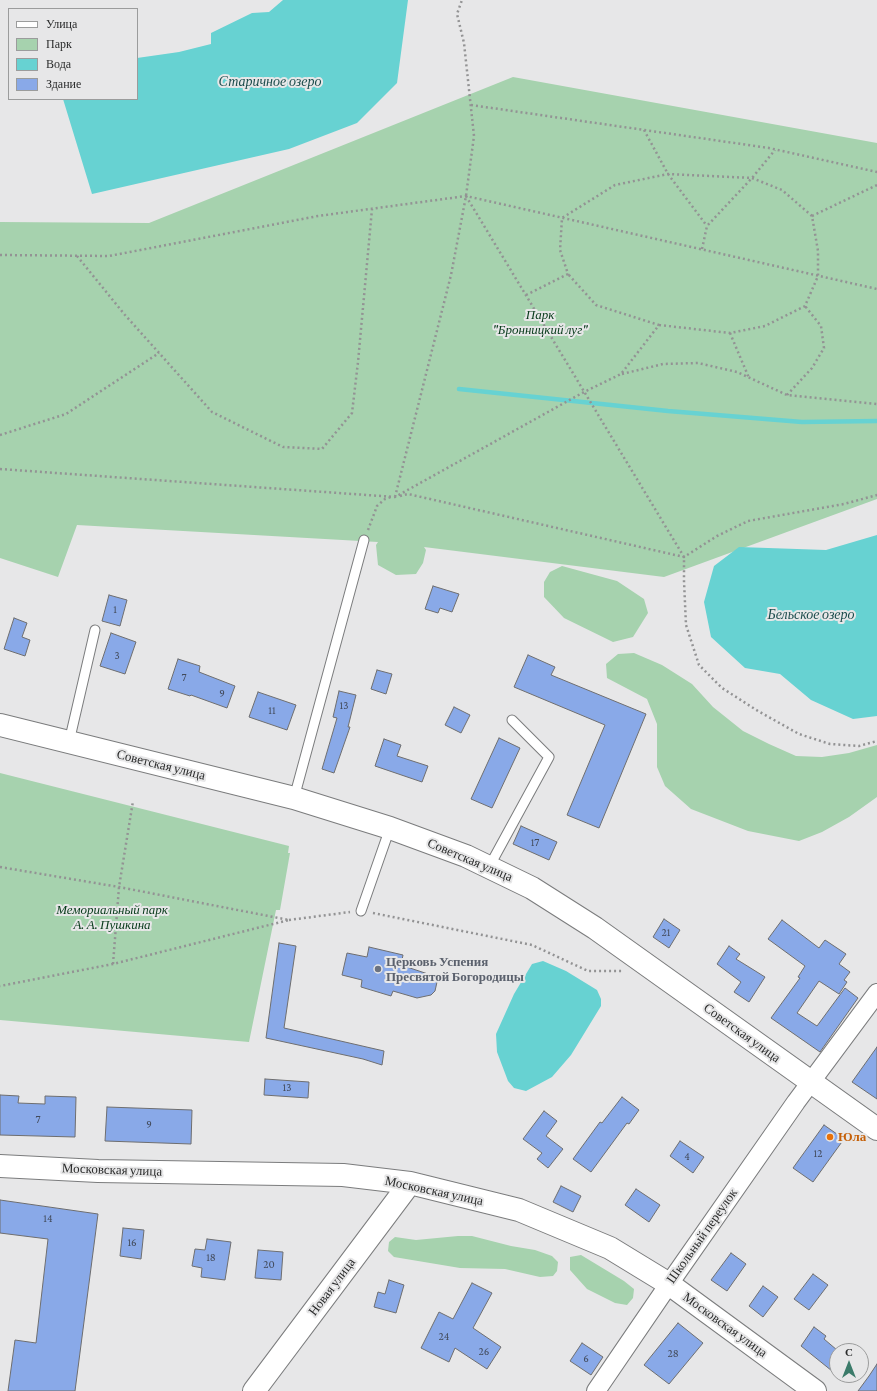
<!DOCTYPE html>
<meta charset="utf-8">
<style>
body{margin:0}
#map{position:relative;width:877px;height:1391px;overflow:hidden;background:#e7e7e8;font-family:"Crimson Pro",serif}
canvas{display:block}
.legend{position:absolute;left:8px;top:8px;width:130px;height:92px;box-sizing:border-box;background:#e7e7e8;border:1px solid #9b9c9c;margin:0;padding:5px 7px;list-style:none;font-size:12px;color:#2a2b2b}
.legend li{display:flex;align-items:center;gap:8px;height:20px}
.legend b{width:20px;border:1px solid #9b9c9c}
.north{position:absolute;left:829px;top:1343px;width:40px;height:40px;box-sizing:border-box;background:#e7e7e8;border:1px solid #9b9c9c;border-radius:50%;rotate:0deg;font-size:11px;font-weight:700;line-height:16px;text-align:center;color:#2a2b2b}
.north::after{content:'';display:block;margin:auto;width:14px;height:18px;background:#3b7b6a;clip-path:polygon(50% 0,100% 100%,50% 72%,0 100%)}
</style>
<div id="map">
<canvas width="877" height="1391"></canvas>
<ul class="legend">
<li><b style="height:5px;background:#fff"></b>Улица</li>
<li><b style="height:11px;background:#a6d2ae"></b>Парк</li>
<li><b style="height:11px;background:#67d2d2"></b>Вода</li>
<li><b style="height:11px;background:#89a9e8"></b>Здание</li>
</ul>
<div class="north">С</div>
</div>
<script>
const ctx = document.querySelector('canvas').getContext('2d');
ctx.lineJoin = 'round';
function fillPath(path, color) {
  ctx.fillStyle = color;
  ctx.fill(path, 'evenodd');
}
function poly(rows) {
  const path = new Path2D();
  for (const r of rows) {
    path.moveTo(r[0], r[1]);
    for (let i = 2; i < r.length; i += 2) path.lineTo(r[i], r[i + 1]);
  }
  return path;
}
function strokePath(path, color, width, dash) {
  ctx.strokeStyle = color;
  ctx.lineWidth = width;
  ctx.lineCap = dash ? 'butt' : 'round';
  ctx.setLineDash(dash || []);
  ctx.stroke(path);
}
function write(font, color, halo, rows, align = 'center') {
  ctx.font = font + ' "Crimson Pro",serif';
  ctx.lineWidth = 4;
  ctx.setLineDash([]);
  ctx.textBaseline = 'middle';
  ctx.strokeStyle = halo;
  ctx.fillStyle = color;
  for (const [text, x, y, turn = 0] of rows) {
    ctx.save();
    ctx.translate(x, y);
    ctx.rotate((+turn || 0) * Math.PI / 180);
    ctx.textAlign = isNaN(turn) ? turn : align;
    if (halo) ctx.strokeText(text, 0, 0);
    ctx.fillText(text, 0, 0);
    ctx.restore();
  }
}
fillPath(poly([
 [513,77,877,143,877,499,664,577,424,547,426,550,423,563,416,574,396,575,378,565,376,545,378,542,77,525,58,577,0,558,0,222,149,223],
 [562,566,617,581,644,599,648,613,633,637,613,642,564,618,544,597,544,582,550,572],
 [634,653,662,665,692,684,713,707,743,731,769,744,796,756,822,757,849,753,877,745,877,797,849,817,822,832,799,841,748,831,691,809,665,786,657,767,657,724,647,699,607,678,606,664,618,654],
 [0,773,289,846,288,853,290,853,280,910,276,910,249,1042,0,1020],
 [458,1236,472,1236,511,1246,535,1250,552,1256,558,1262,557,1271,553,1276,540,1277,505,1269,460,1268,394,1257,388,1251,389,1242,395,1237,416,1240],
 [581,1255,624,1281,634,1289,633,1298,627,1305,615,1303,587,1289,570,1270,570,1257]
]), '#a6d2ae');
fillPath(poly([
 [283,0,408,0,397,83,357,123,289,149,92,194,63,99,137,99,137,58,179,52,211,44,211,33,252,13,269,12],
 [877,535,877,716,853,719,811,700,780,674,745,668,711,637,704,602,714,566,739,547,826,550],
 [543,961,566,971,597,990,601,999,601,1006,571,1055,552,1077,526,1091,514,1088,508,1081,497,1052,496,1034,514,994,532,964]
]), '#67d2d2');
strokePath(poly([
 [459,389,668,411,802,422,877,421]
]), '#67d2d2', 4.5);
const building = poly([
 [433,586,459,594,452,612,440,608,438,613,425,609,433,586],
 [109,595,127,600,120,626,102,621,109,595],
 [14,618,27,623,22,637,30,640,25,656,4,649,14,618],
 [111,633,136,642,125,674,100,666,111,633],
 [528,655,555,667,551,675,646,714,599,828,567,815,605,725,514,687,528,655],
 [178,659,200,666,199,672,235,686,227,708,191,695,190,696,168,689,178,659],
 [377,670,392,674,386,694,371,689,377,670],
 [339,691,356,695,348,727,350,727,334,773,322,769,337,718,333,717,339,691],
 [258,692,296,705,287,730,249,717,258,692],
 [454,707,470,715,461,733,445,725,454,707],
 [499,738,520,748,492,808,471,799,499,738],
 [384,739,401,745,397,756,428,766,422,782,375,766,384,739],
 [521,826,557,842,549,860,513,844,521,826],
 [664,919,680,930,669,948,653,937,664,919],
 [782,920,819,948,825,940,846,954,839,964,850,972,844,980,847,982,839,994,819,981,797,1013,817,1026,845,988,858,998,820,1052,771,1018,800,978,798,977,805,966,768,939,782,920],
 [279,943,296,946,284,1028,384,1051,382,1065,363,1059,266,1038,279,943],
 [729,946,740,954,736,959,765,977,749,1002,734,992,741,982,717,964,729,946],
 [369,947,403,955,401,965,428,974,435,978,437,982,435,991,431,995,417,998,393,991,391,996,361,987,362,980,342,975,347,953,367,957,369,947],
 [877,1047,877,1099,852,1082,877,1047],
 [265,1079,309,1082,308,1098,264,1095,265,1079],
 [0,1095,19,1096,18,1103,45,1104,45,1096,76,1097,75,1137,0,1135,0,1095],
 [622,1097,639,1110,629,1124,627,1123,591,1172,573,1159,600,1122,602,1123,622,1097],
 [107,1107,192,1110,191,1144,105,1141,107,1107],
 [544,1111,557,1121,546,1136,563,1149,548,1168,537,1159,542,1153,523,1139,544,1111],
 [824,1125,844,1139,813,1182,793,1168,824,1125],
 [680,1141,704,1157,693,1173,670,1156,680,1141],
 [561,1186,581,1196,573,1212,553,1202,561,1186],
 [636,1189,660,1205,649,1222,625,1205,636,1189],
 [0,1200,98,1214,75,1391,8,1391,15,1340,36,1343,48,1239,0,1233,0,1200],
 [123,1228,144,1230,141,1259,120,1256,123,1228],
 [207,1239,231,1242,225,1280,201,1277,202,1268,192,1266,195,1249,205,1250,207,1239],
 [258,1250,283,1252,281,1280,255,1278,258,1250],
 [731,1253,746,1264,727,1291,711,1280,731,1253],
 [813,1274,828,1285,809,1310,794,1299,813,1274],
 [389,1280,404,1285,396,1313,374,1307,378,1292,385,1294,389,1280],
 [472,1283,492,1293,473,1328,501,1347,487,1369,455,1348,449,1362,421,1348,439,1312,453,1319,472,1283],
 [763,1286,778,1297,763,1317,749,1306,763,1286],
 [678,1323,703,1343,669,1384,644,1365,678,1323],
 [814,1327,826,1336,824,1339,837,1350,837,1375,801,1346,814,1327],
 [582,1343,603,1357,591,1375,570,1361,582,1343],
 [877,1364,877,1391,858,1391,869,1376,877,1364]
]);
fillPath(building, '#89a9e8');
strokePath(building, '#6e6e6f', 1);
const service = poly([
 [69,742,95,630],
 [294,798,364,540],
 [489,867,549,757,512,720],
 [361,911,390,828]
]);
const minor = poly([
 [596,1391,669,1284,796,1102,877,993]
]);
const tertiary = poly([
 [0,1166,98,1171,343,1175,410,1183,519,1210,610,1248,669,1284,815,1391],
 [254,1391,410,1183]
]);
const secondary = poly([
 [0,725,294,798,390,828,466,856,532,888,595,928,877,1129]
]);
strokePath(service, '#7b7c7d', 11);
strokePath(minor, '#7b7c7d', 20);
strokePath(tertiary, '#7b7c7d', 24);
strokePath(secondary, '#7b7c7d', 24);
strokePath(poly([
 [471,105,769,148,877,172],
 [644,130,668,174,707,226],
 [466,196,684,557,684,581,686,625,699,665,722,688,758,711,799,734,830,744,859,746,877,741],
 [812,216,877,185],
 [702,249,707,226,752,178,775,150],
 [0,255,109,256,318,216,466,196,877,289],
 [77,256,125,315,212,412,283,447,322,449,352,413,358,362,372,209],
 [526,295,568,274,560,250,562,218,615,185,668,174,752,178,782,190,812,216,818,251,818,276,805,306,765,326,730,333,659,325],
 [730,333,749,378],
 [622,374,663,364,698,363,737,372,787,395,877,404],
 [787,395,812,368,824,348,821,326,805,306],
 [0,435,66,414,159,353],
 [0,469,395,497,584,392,621,374,659,325,596,305,568,274],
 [400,496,408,494,684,557,717,536,748,521,844,504,877,495],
 [395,497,451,275,466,196,474,136,464,43,457,14,462,0],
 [368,530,377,506,385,499,391,497],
 [0,867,119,887,289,920,113,964,0,986],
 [373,913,532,945,588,971,622,971],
 [289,920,350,912],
 [113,964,119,887,133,801]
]), '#939394', 2.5, [2, 3]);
strokePath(service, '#fff', 9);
strokePath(minor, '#fff', 18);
strokePath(tertiary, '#fff', 22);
strokePath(secondary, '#fff', 22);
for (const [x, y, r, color] of [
 [378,969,4,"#6b7280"],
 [830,1137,4,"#e8710a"]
]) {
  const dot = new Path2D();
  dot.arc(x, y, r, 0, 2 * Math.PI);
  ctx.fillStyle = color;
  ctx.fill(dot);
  strokePath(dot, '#e7e7e8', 1.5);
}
write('11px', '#424a5a', null, [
 ["1",115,610],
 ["3",117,656],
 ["7",184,678],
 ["9",222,694],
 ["13",344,706],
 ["11",272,711],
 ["17",535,843],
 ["21",666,933],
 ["13",287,1088],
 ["7",38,1120],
 ["9",149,1125],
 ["12",818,1154],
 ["4",687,1157],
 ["14",48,1219],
 ["16",132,1243],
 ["18",211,1258],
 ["20",269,1265],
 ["24",444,1337],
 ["26",484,1352],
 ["28",673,1354],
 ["6",586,1359]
]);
write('italic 13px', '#073a1a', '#e7e7e8', [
 ["Парк",540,315],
 ["\"Бронницкий луг\"",540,330],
 ["Мемориальный парк",112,910],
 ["А. А. Пушкина",112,925]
]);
write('13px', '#2a2b2b', '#e7e7e8', [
 ["Советская улица",161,765,14],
 ["Советская улица",470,860,23],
 ["Советская улица",742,1033,36],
 ["Московская улица",112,1170,2],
 ["Московская улица",434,1191,12],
 ["Школьный переулок",702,1236,-55],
 ["Новая улица",332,1287,-53],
 ["Московская улица",725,1325,36]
]);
write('bold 13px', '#5b616d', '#e7e7e8', [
 ["Церковь Успения",386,962],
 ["Пресвятой Богородицы",386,977]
], 'left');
write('bold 13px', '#c56008', '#e7e7e8', [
 ["Юла",838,1137]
], 'left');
write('italic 14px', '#1d4d4d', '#e7e7e8', [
 ["Старичное озеро",270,82],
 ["Бельское озеро",811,615]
]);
</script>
